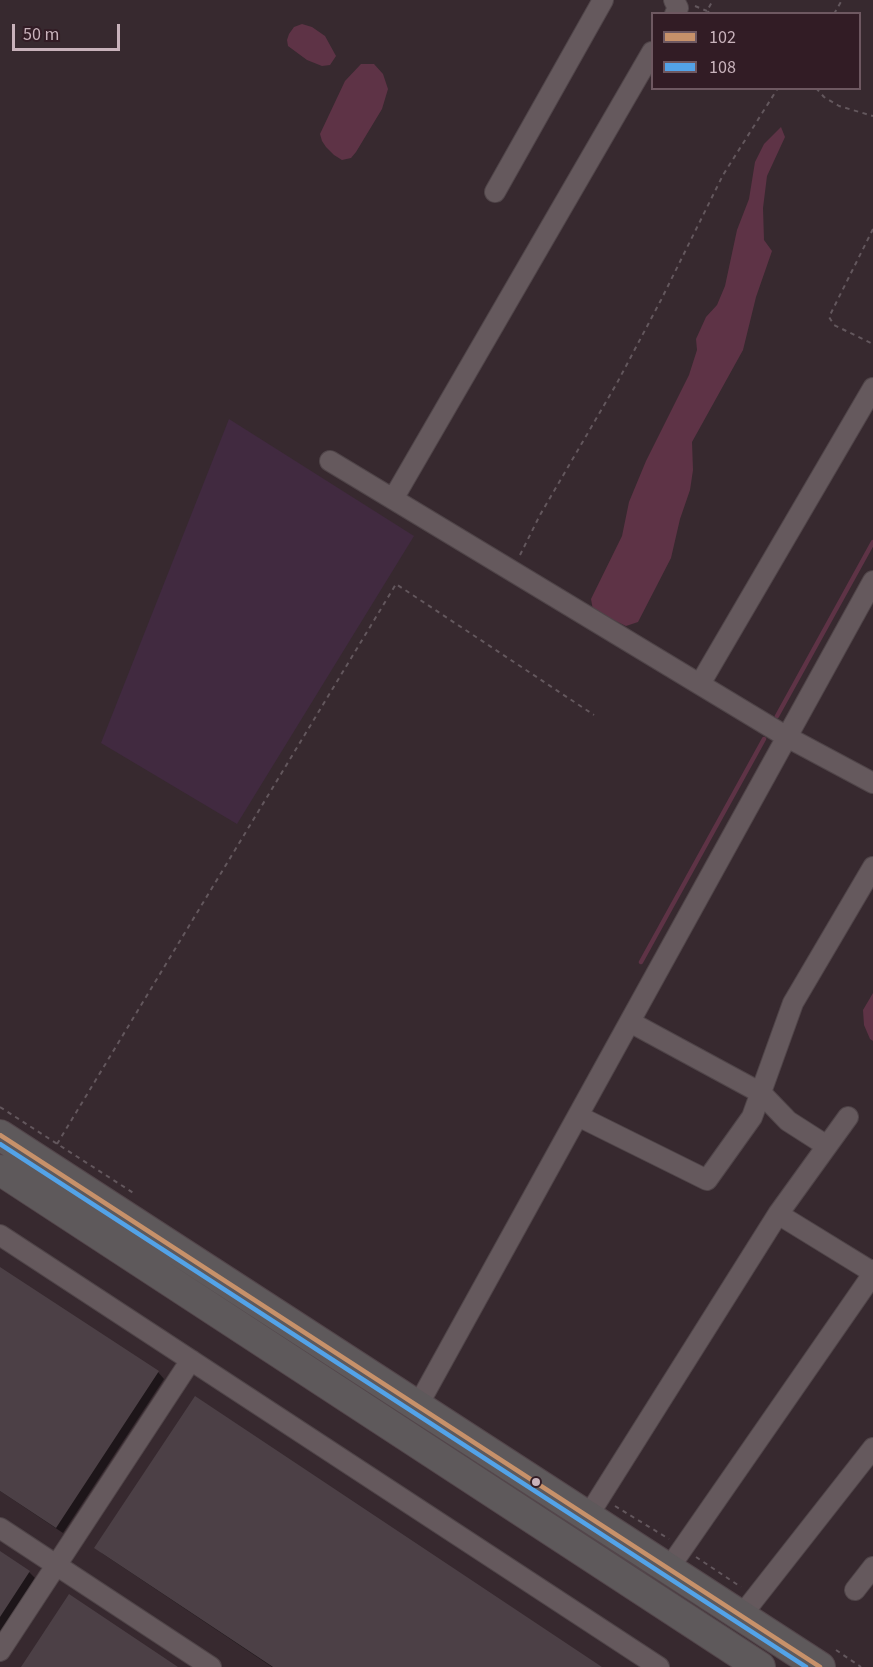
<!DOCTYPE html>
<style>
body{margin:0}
#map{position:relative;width:873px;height:1667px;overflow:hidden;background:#37292f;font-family:"Source Sans 3",sans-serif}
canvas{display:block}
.legend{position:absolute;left:651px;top:12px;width:210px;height:78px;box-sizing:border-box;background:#321c25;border:2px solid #6e5861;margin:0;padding:8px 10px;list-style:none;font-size:18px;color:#c8b2bb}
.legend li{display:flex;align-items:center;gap:12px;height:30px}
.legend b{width:30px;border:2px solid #6e5861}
.scale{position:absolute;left:12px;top:24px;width:108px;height:27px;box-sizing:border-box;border:3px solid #c8b2bb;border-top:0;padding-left:8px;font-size:18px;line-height:21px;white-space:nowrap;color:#c8b2bb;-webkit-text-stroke:4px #321c25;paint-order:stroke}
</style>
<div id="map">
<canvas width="873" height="1667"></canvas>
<ul class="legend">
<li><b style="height:8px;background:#c7916a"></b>102</li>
<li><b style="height:8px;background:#53a3e8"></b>108</li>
</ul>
<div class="scale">50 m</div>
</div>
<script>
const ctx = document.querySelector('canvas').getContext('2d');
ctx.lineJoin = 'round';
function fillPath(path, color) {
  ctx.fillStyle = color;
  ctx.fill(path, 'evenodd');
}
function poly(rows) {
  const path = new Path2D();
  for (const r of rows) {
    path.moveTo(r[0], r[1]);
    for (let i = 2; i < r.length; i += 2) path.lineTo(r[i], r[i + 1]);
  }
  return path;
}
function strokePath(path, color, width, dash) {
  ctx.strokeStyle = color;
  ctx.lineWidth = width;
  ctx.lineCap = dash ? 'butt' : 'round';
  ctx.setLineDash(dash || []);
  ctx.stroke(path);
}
fillPath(poly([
 [229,419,414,536,237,824,101,743]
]), '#412a40');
fillPath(poly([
 [302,24,312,27,325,36,336,56,330,65,322,66,307,60,288,46,287,40,289,34,294,27],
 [361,64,374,64,383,74,388,89,382,109,356,152,351,158,342,160,334,155,326,147,322,141,320,134,345,81],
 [781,127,785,137,767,176,763,208,764,240,772,251,756,297,743,350,692,442,693,470,690,490,680,519,671,558,638,622,626,626,593,610,591,599,622,536,629,502,646,461,689,375,697,350,696,339,706,317,717,305,725,286,737,230,749,199,755,162,764,144],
 [873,993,873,1041,870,1039,864,1025,863,1010]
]), '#5e3346');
fillPath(poly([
 [0,1269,158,1372,164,1379,63,1533,0,1491],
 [96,1548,600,1667,272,1667,103,1554],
 [0,1553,29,1572,36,1579,0,1634]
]), '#0007');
strokePath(poly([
 [777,716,873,542],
 [641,962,764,739]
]), '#5e3346', 4.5);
fillPath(poly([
 [0,1267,159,1371,56,1528,0,1491],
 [195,1396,602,1667,273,1667,94,1548],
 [0,1551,30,1571,0,1617],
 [69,1594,178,1667,21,1667]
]), '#4c4046');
const minor = poly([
 [674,0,678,8,675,14],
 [495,192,603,0],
 [330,461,787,737,873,783],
 [393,499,652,52],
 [700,684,873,388],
 [630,1022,761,1093,788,1121,827,1146],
 [578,1116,707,1180,752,1117,793,1003,873,867],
 [778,1214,869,1270,873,1270],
 [0,1235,659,1667],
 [417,1407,873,581],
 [588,1516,778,1214,848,1117],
 [0,1528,211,1667],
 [669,1568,873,1274],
 [855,1590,873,1567],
 [741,1616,873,1448],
 [0,1651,191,1360]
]);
const highway = poly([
 [0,1135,820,1667],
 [0,1170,760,1667]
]);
strokePath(minor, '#504549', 22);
strokePath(highway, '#53464b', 32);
strokePath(poly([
 [695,6,707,11],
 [711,14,707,11,713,0],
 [834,14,842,0],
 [816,88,824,97,839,106,873,116],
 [873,229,829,317,834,325,873,344],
 [520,555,540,515,617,383,661,300,723,175,778,88],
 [0,1107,135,1194],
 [57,1144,396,584,594,715],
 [615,1506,669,1539],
 [696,1557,741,1587],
 [836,1650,861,1667]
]), '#63575d', 2, [4.5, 4.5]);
strokePath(minor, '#65595d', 20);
strokePath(highway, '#5e595b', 30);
strokePath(poly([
 [0,1135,820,1667]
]), '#c7916a', 4.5);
strokePath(poly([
 [0,1144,806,1667]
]), '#53a3e8', 4.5);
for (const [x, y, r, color] of [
 [536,1482,5,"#c8b2bb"]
]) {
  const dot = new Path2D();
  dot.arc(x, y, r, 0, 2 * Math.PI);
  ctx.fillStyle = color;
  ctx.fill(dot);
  strokePath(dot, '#321c25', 2);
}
</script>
